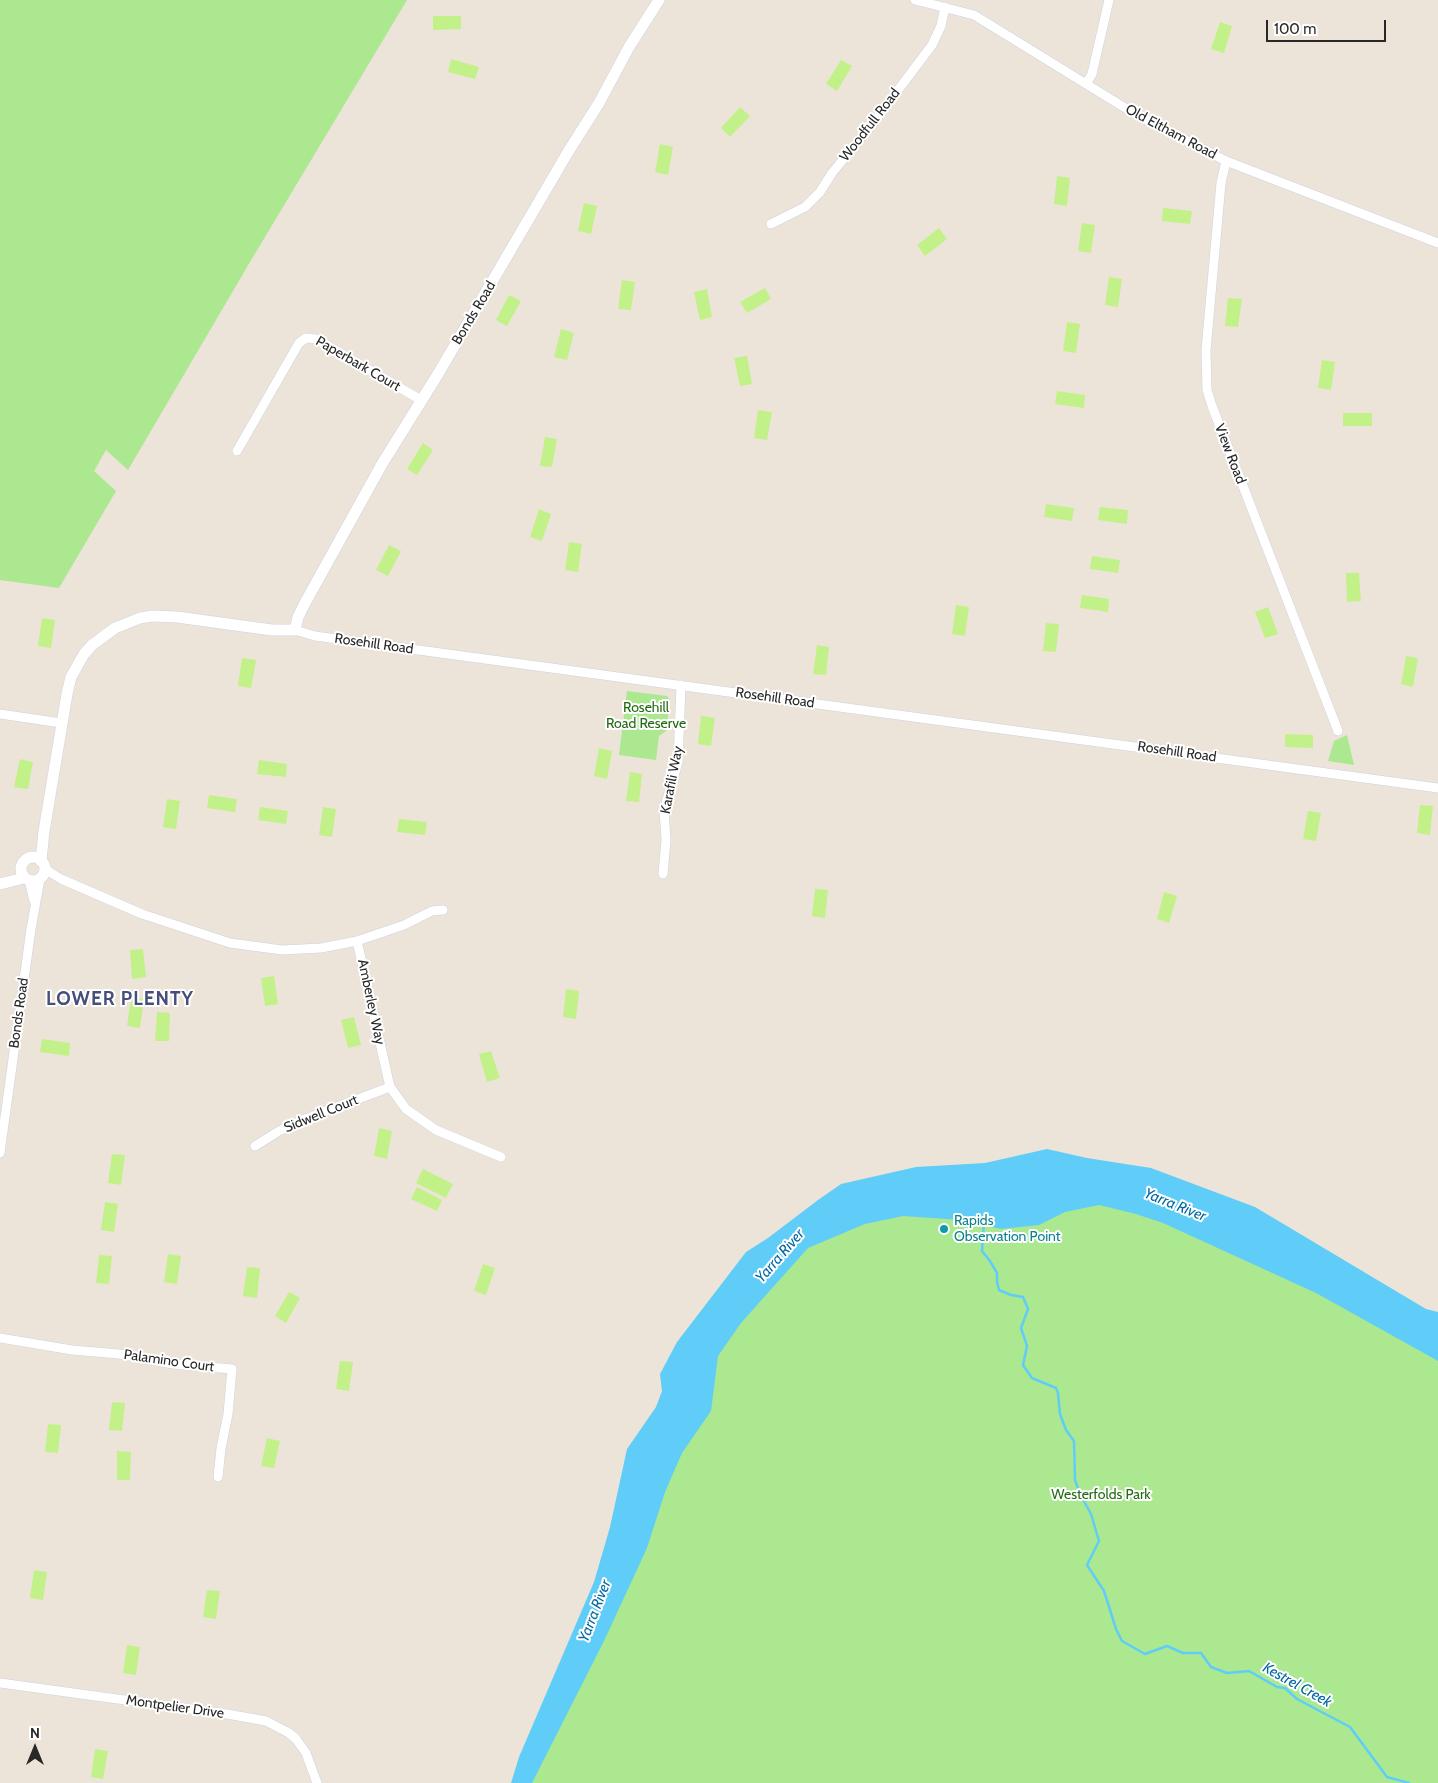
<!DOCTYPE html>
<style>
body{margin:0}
#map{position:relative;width:1438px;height:1783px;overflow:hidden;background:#ece4d8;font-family:Cabin,sans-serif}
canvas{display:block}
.north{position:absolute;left:10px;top:1723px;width:50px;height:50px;-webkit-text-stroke:4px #fff;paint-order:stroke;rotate:0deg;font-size:14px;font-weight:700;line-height:20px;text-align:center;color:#282828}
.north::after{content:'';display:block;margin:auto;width:18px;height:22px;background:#282828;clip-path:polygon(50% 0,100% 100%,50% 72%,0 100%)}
.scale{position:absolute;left:1266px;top:20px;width:120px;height:22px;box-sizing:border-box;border:2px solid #282828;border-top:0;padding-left:6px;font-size:15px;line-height:18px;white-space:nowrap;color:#282828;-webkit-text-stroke:4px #fff;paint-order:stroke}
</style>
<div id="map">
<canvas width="1438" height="1783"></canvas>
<div class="north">N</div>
<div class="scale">100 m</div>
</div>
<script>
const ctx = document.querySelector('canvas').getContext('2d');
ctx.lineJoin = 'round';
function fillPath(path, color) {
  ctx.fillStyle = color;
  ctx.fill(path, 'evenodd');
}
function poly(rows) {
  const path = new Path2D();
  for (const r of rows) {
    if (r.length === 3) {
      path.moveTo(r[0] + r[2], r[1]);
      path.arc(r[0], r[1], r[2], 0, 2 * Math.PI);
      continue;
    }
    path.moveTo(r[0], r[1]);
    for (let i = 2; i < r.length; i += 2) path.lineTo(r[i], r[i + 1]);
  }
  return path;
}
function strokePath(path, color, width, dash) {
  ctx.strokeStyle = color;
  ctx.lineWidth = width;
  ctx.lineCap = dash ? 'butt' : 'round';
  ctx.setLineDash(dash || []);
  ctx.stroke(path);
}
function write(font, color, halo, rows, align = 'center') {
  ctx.font = font + ' Cabin,sans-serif';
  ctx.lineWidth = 4;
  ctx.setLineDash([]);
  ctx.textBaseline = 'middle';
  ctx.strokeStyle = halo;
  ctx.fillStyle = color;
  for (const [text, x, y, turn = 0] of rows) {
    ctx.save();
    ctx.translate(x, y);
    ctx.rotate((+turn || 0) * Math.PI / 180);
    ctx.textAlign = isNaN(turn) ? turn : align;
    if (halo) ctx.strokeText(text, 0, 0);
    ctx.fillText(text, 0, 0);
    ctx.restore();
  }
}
fillPath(poly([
 [0,0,407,0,250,262,128,470,106,450,94,471,116,491,59,588,0,580],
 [627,691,667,696,670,700,666,731,659,736,656,760,619,755],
 [1347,735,1354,765,1328,761,1334,741],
 [1092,1193,1202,1223,1438,1359,1438,1783,530,1783,704,1361,761,1276,846,1216]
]), '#abe88f');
fillPath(poly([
 [433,16,461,16,461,29,433,30],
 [1220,22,1232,26,1224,53,1211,49],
 [451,59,479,67,475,79,448,72],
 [841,60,852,66,837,91,826,84],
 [740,107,750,116,730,137,721,128],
 [660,144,673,147,668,175,655,172],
 [1057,176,1070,178,1067,206,1054,204],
 [584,203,597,206,591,234,578,231],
 [1163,208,1192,211,1190,224,1162,221],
 [1082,223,1095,225,1091,253,1078,251],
 [939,228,947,239,925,256,917,245],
 [1109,277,1122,279,1118,307,1105,305],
 [622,280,635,282,631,310,618,309],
 [765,288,771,299,747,313,740,302],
 [707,289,712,317,700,320,694,292],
 [509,295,521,301,507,326,496,320],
 [1228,298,1242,299,1238,327,1225,326],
 [1067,322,1080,324,1076,353,1063,351],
 [561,329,574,333,567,360,554,357],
 [747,356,752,384,740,386,734,358],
 [1322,360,1335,362,1331,390,1318,388],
 [1057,391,1085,395,1084,408,1055,404],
 [758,410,772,412,767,440,754,438],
 [1343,413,1372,413,1372,426,1343,426],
 [545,437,557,439,552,467,540,466],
 [423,443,433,450,417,475,407,469],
 [1046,504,1074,508,1072,521,1044,517],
 [1100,507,1128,510,1127,524,1098,520],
 [539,509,551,514,542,541,530,537],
 [569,542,582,544,578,572,565,570],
 [389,545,401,551,388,576,376,570],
 [1092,556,1120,560,1118,573,1090,569],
 [1346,573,1359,573,1361,601,1347,602],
 [1082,595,1109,599,1108,612,1080,608],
 [956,605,969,607,965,636,952,634],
 [1268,607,1278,634,1265,638,1255,612],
 [42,618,55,620,51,648,38,646],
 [1046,623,1059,624,1056,652,1043,651],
 [817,645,829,647,826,675,813,674],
 [1406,656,1418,658,1413,687,1401,684],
 [242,658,256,660,251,688,238,686],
 [701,716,715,718,711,746,698,744],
 [1285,734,1313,735,1313,748,1285,747],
 [599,748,612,751,607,779,594,776],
 [20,759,33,762,28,789,14,787],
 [259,760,287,764,286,777,257,774],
 [630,772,642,774,639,802,626,801],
 [209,795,237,799,235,812,207,808],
 [167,799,180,801,176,829,163,827],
 [1420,805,1433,806,1430,835,1417,833],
 [260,807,288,811,286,824,258,820],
 [323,807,336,809,332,837,319,835],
 [1308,811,1321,813,1316,841,1303,839],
 [399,819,427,822,425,835,397,832],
 [815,889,828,890,825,918,812,916],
 [1164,892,1177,896,1169,923,1157,919],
 [143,949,146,977,132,979,130,950],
 [274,976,278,1004,265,1006,261,978],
 [566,989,579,991,576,1019,563,1017],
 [131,998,144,999,140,1028,127,1026],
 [157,1012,170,1013,169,1041,155,1041],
 [354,1017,361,1045,348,1048,341,1020],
 [42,1039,70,1043,69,1056,40,1052],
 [491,1051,500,1078,487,1082,479,1054],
 [379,1128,392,1131,387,1159,374,1156],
 [112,1154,125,1155,121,1185,108,1183],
 [423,1169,453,1184,446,1198,416,1183],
 [417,1187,442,1200,437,1211,411,1199],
 [105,1202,118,1204,114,1232,101,1230],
 [168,1254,181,1256,177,1284,164,1282],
 [99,1255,112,1256,109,1284,96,1283],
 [483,1264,495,1268,486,1295,474,1291],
 [247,1267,260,1268,257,1298,243,1296],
 [289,1292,300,1298,286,1323,275,1316],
 [340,1361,353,1362,349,1391,336,1389],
 [112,1402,125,1403,122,1431,109,1430],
 [48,1424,61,1425,58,1453,45,1452],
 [267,1438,280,1441,274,1468,261,1466],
 [117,1451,131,1452,130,1480,117,1480],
 [34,1570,47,1572,43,1600,30,1598],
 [207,1590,220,1591,216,1619,203,1617],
 [127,1645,140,1647,136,1675,123,1673],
 [95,1749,108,1751,103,1779,91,1777]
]), '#c3f189');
fillPath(poly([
 [1047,1149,1087,1158,1151,1168,1255,1207,1426,1309,1438,1312,1438,1361,1316,1293,1163,1223,1136,1214,1099,1205,1065,1212,1039,1225,1001,1229,961,1220,903,1216,865,1224,808,1248,741,1323,718,1356,711,1411,682,1453,665,1492,647,1548,604,1641,532,1783,511,1783,519,1757,594,1582,610,1527,627,1449,656,1407,662,1391,660,1374,677,1342,746,1252,768,1238,818,1200,841,1184,916,1167,985,1163]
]), '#60cdf9');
strokePath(poly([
 [984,1222,982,1251,990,1261,997,1273,997,1282,999,1290,1011,1295,1023,1297,1028,1309,1021,1328,1027,1346,1023,1365,1032,1378,1056,1388,1058,1393,1060,1414,1066,1430,1074,1441,1075,1480,1080,1494,1091,1514,1099,1541,1087,1565,1104,1591,1116,1629,1122,1641,1145,1654,1167,1646,1183,1653,1201,1653,1211,1667,1227,1673,1249,1671,1277,1687,1285,1688,1297,1699,1350,1727,1387,1777,1409,1783]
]), '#60cdf9', 2.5);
const minor = poly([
 [915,0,974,15,1135,114,1226,161,1438,243],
 [1086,84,1092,74,1109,0],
 [1226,161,1221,183,1206,350,1207,390,1212,406,1338,731],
 [771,224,805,207,820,192,832,173,874,122,932,45,941,26,945,7],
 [237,451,299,343,306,338,316,339,421,400],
 [295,630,315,636,1438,788],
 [0,714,61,723],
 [45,869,61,879,142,914,230,943,282,950,321,948,357,941,390,1087,406,1109,436,1130,501,1157],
 [663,874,666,840,664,810,678,762,681,685],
 [29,880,34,901],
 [357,941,404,925,432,911,443,910],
 [255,1146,279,1131,300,1121,390,1087],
 [0,1153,31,929,40,879],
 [0,1338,72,1350,119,1354,173,1364,232,1369,228,1414,221,1448,218,1477],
 [0,1683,227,1714,266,1721,289,1733,296,1739,306,1753,317,1783]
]);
const tertiary = poly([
 [33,869,12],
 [41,861,44,831,67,694,71,677,84,654,92,645,115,628,140,618,153,616,177,617,272,630,295,630,298,617,305,603,382,464,438,374,568,152,599,103,629,47,659,0],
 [0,884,24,878]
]);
strokePath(minor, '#cdd1e3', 10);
strokePath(tertiary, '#cdd1e3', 12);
strokePath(minor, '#fff', 9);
strokePath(tertiary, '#fff', 11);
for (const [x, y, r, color] of [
 [944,1229,5,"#0f9aa8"]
]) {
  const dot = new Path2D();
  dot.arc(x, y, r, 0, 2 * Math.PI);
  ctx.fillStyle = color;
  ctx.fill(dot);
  strokePath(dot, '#fff', 2);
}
write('14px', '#282828', '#fff', [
 ["Woodfull Road",870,125,-52],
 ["Old Eltham Road",1171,132,28],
 ["Bonds Road",474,313,-59],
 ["Paperbark Court",358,364,30],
 ["View Road",1230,454,69],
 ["Rosehill Road",374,644,8],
 ["Rosehill Road",775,698,8],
 ["Rosehill Road",1177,752,8],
 ["Karafili Way",672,780,-79],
 ["Amberley Way",371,1002,78],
 ["Bonds Road",19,1013,-82],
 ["Sidwell Court",321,1114,-22],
 ["Palamino Court",169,1361,8],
 ["Montpelier Drive",175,1707,8]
]);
write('14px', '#236a13', '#fff', [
 ["Rosehill",646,708],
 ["Road Reserve",646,724],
 ["Westerfolds Park",1101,1495]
]);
write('14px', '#0d838f', '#fff', [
 ["Rapids",954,1221],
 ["Observation Point",954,1237]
], 'left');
write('italic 15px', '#0268a2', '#fff', [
 ["Yarra River",1175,1205,22],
 ["Yarra River",780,1256,-49],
 ["Yarra River",595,1611,-69],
 ["Kestrel Creek",1297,1685,29]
]);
ctx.letterSpacing = '1px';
write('bold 19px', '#454e7c', '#fff', [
 ["LOWER PLENTY",120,999]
]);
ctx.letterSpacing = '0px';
</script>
